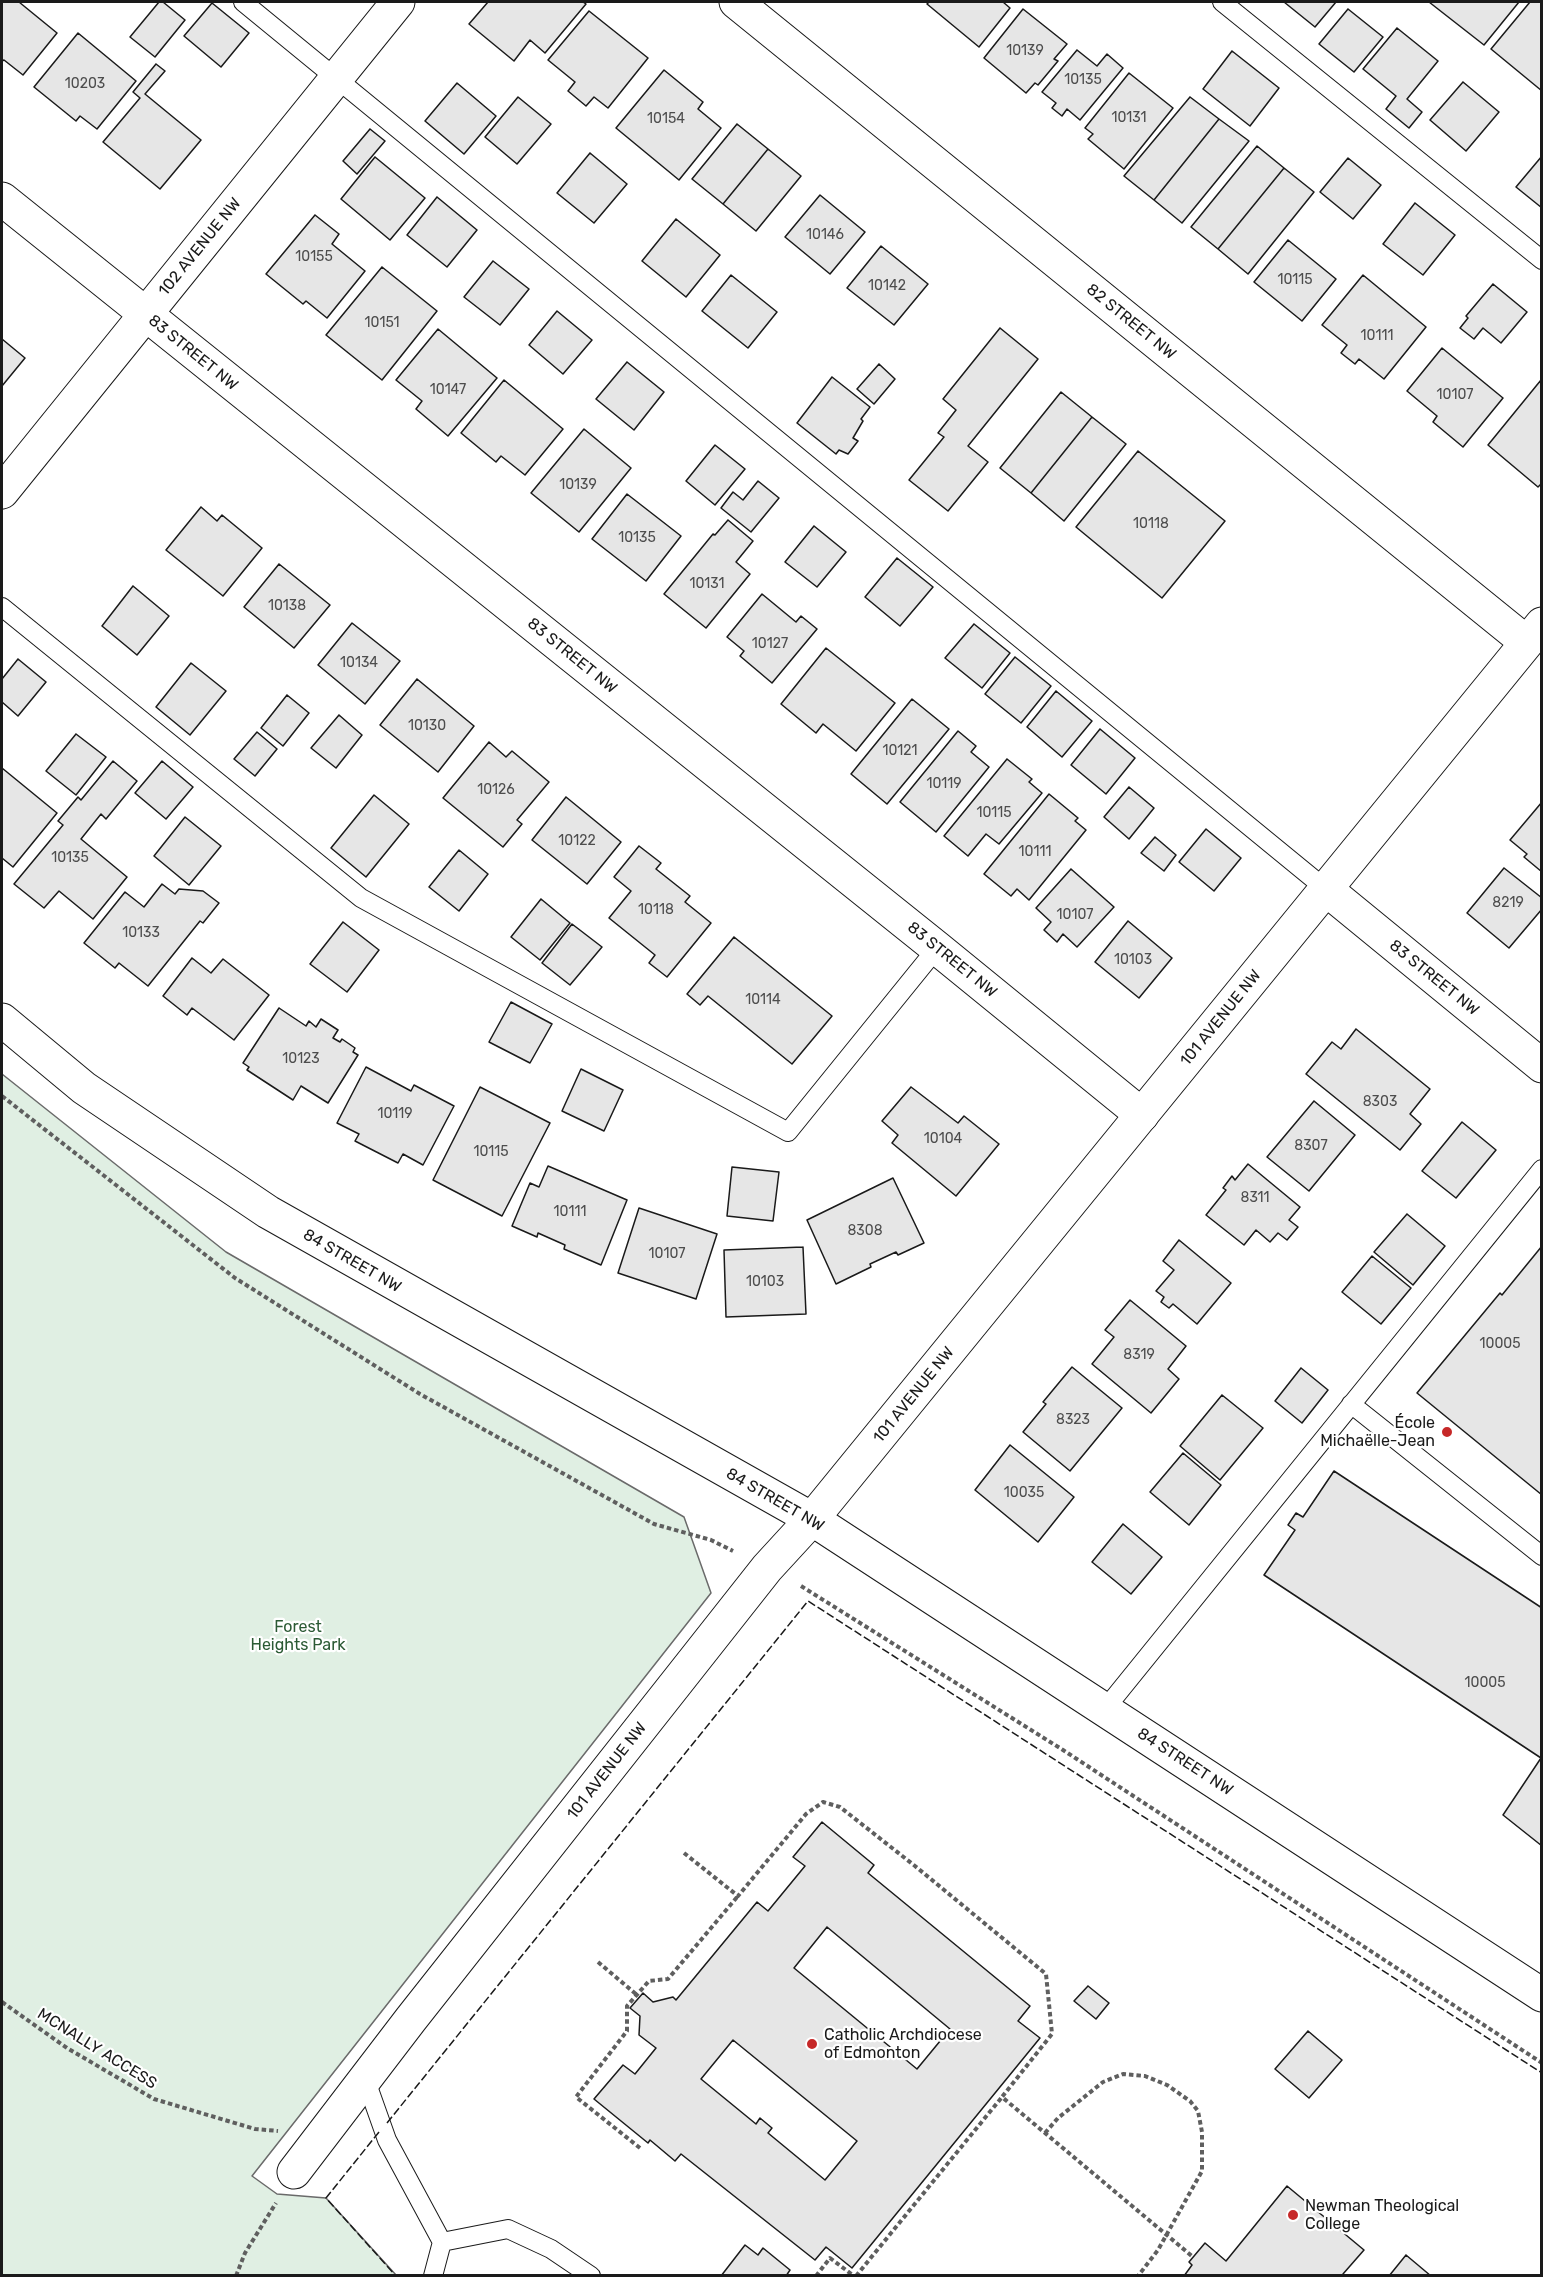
<!DOCTYPE html>
<meta charset="utf-8">
<style>
body{margin:0}
#map{position:relative;width:1543px;height:2277px;overflow:hidden;background:#fff;font-family:Rubik,sans-serif}
canvas{display:block}
.frame{position:absolute;inset:0;border:3px solid #1a1a1a;pointer-events:none}
</style>
<div id="map">
<canvas width="1543" height="2277"></canvas>
<div class="frame"></div>
</div>
<script>
const ctx = document.querySelector('canvas').getContext('2d');
ctx.lineJoin = 'round';
function fillPath(path, color) {
  ctx.fillStyle = color;
  ctx.fill(path, 'evenodd');
}
function poly(rows) {
  const path = new Path2D();
  for (const r of rows) {
    path.moveTo(r[0], r[1]);
    for (let i = 2; i < r.length; i += 2) path.lineTo(r[i], r[i + 1]);
  }
  return path;
}
function strokePath(path, color, width, dash) {
  ctx.strokeStyle = color;
  ctx.lineWidth = width;
  ctx.lineCap = dash ? 'butt' : 'round';
  ctx.setLineDash(dash || []);
  ctx.stroke(path);
}
function write(font, color, halo, rows, align = 'center') {
  ctx.font = font + ' Rubik,sans-serif';
  ctx.lineWidth = 4.5;
  ctx.setLineDash([]);
  ctx.textBaseline = 'middle';
  ctx.strokeStyle = halo;
  ctx.fillStyle = color;
  for (const [text, x, y, turn = 0] of rows) {
    ctx.save();
    ctx.translate(x, y);
    ctx.rotate((+turn || 0) * Math.PI / 180);
    ctx.textAlign = isNaN(turn) ? turn : align;
    if (halo) ctx.strokeText(text, 0, 0);
    ctx.fillText(text, 0, 0);
    ctx.restore();
  }
}
const green = poly([
 [2,1074,226,1252,684,1517,711,1593,252,2176,277,2194,326,2198,396,2275,2,2275,2,1074]
]);
fillPath(green, '#e0efe3');
strokePath(green, '#6a6a6a', 1.5);
const building = poly([
 [2,2,19,2,57,33,23,75,4,60,2,61,2,2],
 [159,2,163,2,185,20,155,57,130,37,159,2],
 [488,2,583,2,586,4,545,53,530,40,514,61,469,24,488,2],
 [929,2,1003,2,1010,8,979,47,927,4,929,2],
 [1284,2,1336,2,1315,27,1284,2],
 [1429,2,1519,2,1484,45,1429,2],
 [1530,2,1542,2,1542,91,1491,49,1530,2],
 [212,3,249,33,221,67,184,36,212,3],
 [1023,9,1067,44,1054,59,1058,61,1038,85,1035,83,1026,93,984,58,1023,9],
 [1348,9,1383,37,1354,72,1319,44,1348,9],
 [589,11,648,58,608,108,594,97,586,106,568,91,575,82,548,60,589,11],
 [1397,28,1438,61,1407,99,1422,112,1409,128,1386,109,1396,96,1363,69,1397,28],
 [78,33,136,81,97,129,80,116,76,121,34,87,78,33],
 [1077,50,1097,66,1107,54,1123,68,1080,120,1067,109,1062,116,1052,108,1056,103,1042,92,1077,50],
 [1232,51,1279,88,1250,126,1203,89,1232,51],
 [156,64,165,71,145,94,201,140,160,189,103,142,140,98,133,92,156,64],
 [664,70,703,102,698,109,721,128,679,180,616,128,664,70],
 [1129,73,1173,108,1124,169,1088,139,1093,134,1085,128,1129,73],
 [1463,82,1499,112,1466,151,1430,120,1463,82],
 [457,83,496,116,464,154,425,121,457,83],
 [518,97,551,124,517,164,485,137,518,97],
 [1190,97,1219,119,1154,200,1124,176,1190,97],
 [1219,119,1249,141,1182,223,1154,200,1219,119],
 [737,124,768,149,723,204,692,179,737,124],
 [370,129,385,141,357,174,343,161,370,129],
 [1257,146,1284,168,1218,249,1191,227,1257,146],
 [768,149,801,176,756,231,723,204,768,149],
 [590,153,627,184,594,223,557,193,590,153],
 [1542,156,1542,208,1516,187,1542,156],
 [375,157,425,198,390,240,341,199,375,157],
 [1348,158,1381,185,1353,219,1320,192,1348,158],
 [1284,168,1314,192,1248,274,1218,249,1284,168],
 [820,195,865,232,830,274,785,237,820,195],
 [437,197,477,230,447,267,407,235,437,197],
 [1415,203,1455,235,1423,275,1383,244,1415,203],
 [315,215,339,234,332,244,365,271,327,318,306,301,303,304,266,274,315,215],
 [676,219,720,255,686,297,642,261,676,219],
 [1288,240,1336,279,1302,321,1254,282,1288,240],
 [881,246,928,284,894,325,847,288,881,246],
 [493,261,529,289,500,325,464,297,493,261],
 [382,267,437,311,382,380,326,335,382,267],
 [731,275,777,312,748,348,702,311,731,275],
 [1363,275,1426,327,1384,379,1359,359,1355,364,1341,353,1347,345,1322,325,1363,275],
 [1493,284,1527,312,1501,343,1483,328,1474,339,1460,328,1468,318,1466,316,1493,284],
 [557,311,592,340,563,374,529,345,557,311],
 [1000,328,1038,359,968,446,988,462,948,511,909,480,944,437,938,433,956,410,943,399,1000,328],
 [438,329,497,378,448,436,416,409,422,401,396,380,438,329],
 [2,339,25,358,2,386,2,339],
 [1442,348,1503,398,1463,447,1433,422,1437,416,1407,391,1442,348],
 [627,362,664,392,634,430,596,399,627,362],
 [879,364,895,379,874,404,857,389,879,364],
 [832,377,870,407,861,419,863,421,853,438,858,441,848,454,839,450,836,454,797,423,832,377],
 [504,380,563,429,525,475,501,456,496,462,461,433,504,380],
 [1541,380,1542,483,1538,487,1488,445,1541,380],
 [1061,392,1092,417,1031,493,1000,468,1061,392],
 [1092,417,1126,444,1064,521,1031,493,1092,417],
 [584,429,631,468,579,532,531,493,584,429],
 [715,445,745,469,715,505,686,481,715,445],
 [1138,451,1225,521,1162,598,1076,527,1138,451],
 [758,481,779,498,751,532,721,508,733,492,743,500,758,481],
 [627,494,681,536,646,581,592,539,627,494],
 [201,507,217,521,222,515,262,548,223,596,166,550,201,507],
 [728,520,753,541,736,562,750,574,706,628,664,594,713,534,715,535,728,520],
 [814,526,846,552,817,587,785,562,814,526],
 [897,558,933,587,900,626,865,597,897,558],
 [279,564,330,605,294,648,244,607,279,564],
 [133,586,169,616,137,655,102,626,133,586],
 [762,594,796,622,801,616,817,629,772,683,740,656,744,651,727,637,762,594],
 [352,623,400,661,365,704,318,665,352,623],
 [974,624,1010,653,982,688,945,658,974,624],
 [826,648,895,703,856,751,823,724,816,733,781,704,826,648],
 [1015,657,1051,686,1021,723,985,694,1015,657],
 [18,659,46,682,18,716,2,702,2,679,18,659],
 [191,663,226,691,190,735,156,707,191,663],
 [417,679,474,726,438,772,380,725,417,679],
 [1056,691,1092,721,1062,757,1027,727,1056,691],
 [287,695,309,713,283,746,261,728,287,695],
 [912,699,949,729,887,804,851,774,912,699],
 [339,715,362,735,336,768,311,748,339,715],
 [1100,729,1135,758,1106,794,1071,765,1100,729],
 [958,731,976,746,971,752,989,767,936,832,900,802,958,731],
 [257,732,277,749,255,776,234,759,257,732],
 [76,734,106,757,76,795,46,771,76,734],
 [489,742,506,757,512,751,549,782,517,820,522,824,503,847,443,798,489,742],
 [1007,759,1032,779,1029,782,1042,793,999,844,986,834,968,856,944,836,1007,759],
 [113,761,137,781,106,819,101,814,81,839,127,877,93,919,59,891,44,908,14,884,63,825,58,821,78,797,81,800,113,761],
 [162,761,193,787,166,819,135,793,162,761],
 [2,768,57,813,13,867,2,858,2,768],
 [1129,787,1154,808,1129,839,1104,817,1129,787],
 [1049,794,1078,818,1075,821,1086,830,1029,900,1017,889,1011,896,984,874,1049,794],
 [374,795,409,824,366,877,331,848,374,795],
 [566,797,621,842,587,884,532,840,566,797],
 [1542,802,1542,872,1524,857,1527,854,1510,840,1542,802],
 [185,817,221,846,189,885,154,856,185,817],
 [1206,829,1241,858,1214,891,1179,862,1206,829],
 [1155,837,1176,855,1164,871,1141,853,1155,837],
 [639,846,661,863,656,869,690,896,685,902,711,923,667,977,649,963,655,955,609,918,631,891,614,877,639,846],
 [459,850,488,874,459,911,429,887,459,850],
 [1504,868,1542,898,1542,909,1509,948,1467,913,1504,868],
 [1071,869,1114,907,1077,947,1063,934,1057,942,1044,930,1051,922,1036,908,1071,869],
 [162,884,175,894,179,889,203,891,219,903,203,923,200,921,148,986,119,963,115,968,84,943,125,892,144,907,162,884],
 [541,899,570,923,540,960,511,937,541,899],
 [1128,921,1172,958,1139,998,1095,962,1128,921],
 [343,922,379,950,347,992,310,964,343,922],
 [572,924,602,947,570,985,542,963,572,924],
 [734,937,832,1016,792,1064,708,996,700,1005,687,994,734,937],
 [192,958,211,973,223,959,269,995,234,1040,192,1008,187,1015,163,996,192,958],
 [511,1002,552,1024,530,1063,489,1042,511,1002],
 [279,1008,306,1026,309,1021,316,1027,321,1019,338,1030,333,1038,340,1042,342,1039,355,1048,353,1052,358,1055,328,1103,301,1086,293,1100,247,1070,249,1067,243,1063,279,1008],
 [1356,1029,1430,1089,1410,1114,1421,1124,1400,1150,1306,1074,1332,1042,1341,1049,1356,1029],
 [366,1067,411,1091,414,1085,454,1106,423,1165,403,1154,398,1163,355,1141,359,1134,337,1123,366,1067],
 [581,1069,623,1090,604,1131,562,1111,581,1069],
 [480,1087,550,1123,502,1216,433,1180,480,1087],
 [911,1087,958,1123,964,1116,999,1144,956,1196,892,1143,898,1135,882,1121,911,1087],
 [1314,1101,1355,1135,1309,1191,1267,1157,1314,1101],
 [1462,1122,1496,1150,1456,1198,1422,1171,1462,1122],
 [1248,1164,1300,1207,1289,1220,1298,1227,1287,1240,1278,1233,1270,1242,1256,1230,1244,1245,1206,1215,1226,1190,1223,1188,1232,1176,1235,1180,1248,1164],
 [548,1166,627,1200,601,1265,564,1249,565,1245,538,1233,537,1237,512,1226,530,1183,539,1187,548,1166],
 [732,1167,779,1172,773,1221,727,1216,732,1167],
 [893,1178,924,1243,898,1255,896,1252,870,1264,871,1267,836,1284,807,1220,893,1178],
 [639,1208,717,1234,696,1299,618,1273,639,1208],
 [1407,1214,1445,1246,1413,1285,1374,1252,1407,1214],
 [1179,1240,1231,1283,1197,1324,1173,1304,1169,1308,1161,1302,1164,1297,1156,1291,1174,1270,1163,1261,1179,1240],
 [1542,1246,1542,1495,1417,1393,1500,1293,1502,1295,1542,1246],
 [803,1247,806,1314,726,1317,724,1250,803,1247],
 [1372,1256,1411,1288,1381,1324,1342,1292,1372,1256],
 [1130,1300,1186,1346,1168,1369,1179,1379,1151,1413,1092,1364,1114,1337,1105,1330,1130,1300],
 [1072,1367,1122,1408,1070,1471,1023,1432,1046,1404,1043,1402,1072,1367],
 [1301,1368,1328,1390,1302,1423,1275,1401,1301,1368],
 [1222,1395,1263,1428,1220,1480,1180,1446,1222,1395],
 [1010,1445,1074,1497,1038,1542,975,1490,1010,1445],
 [1183,1453,1221,1485,1189,1525,1150,1492,1183,1453],
 [1334,1471,1542,1608,1542,1846,1503,1815,1541,1758,1264,1575,1295,1530,1288,1525,1296,1513,1303,1517,1334,1471],
 [1123,1524,1162,1557,1131,1594,1092,1562,1123,1524],
 [822,1822,874,1865,868,1873,1030,2006,1018,2021,1040,2038,852,2268,826,2247,815,2260,681,2154,675,2161,650,2140,648,2143,594,2099,623,2065,635,2074,656,2048,639,2035,640,2016,630,2008,643,1993,653,2002,673,1997,676,2000,757,1902,768,1911,805,1866,793,1857,822,1822],
 [827,1927,950,2029,917,2069,794,1968,827,1927],
 [733,2040,857,2141,825,2180,768,2133,772,2128,760,2118,756,2124,701,2079,733,2040],
 [1088,1986,1109,2003,1096,2019,1074,2001,1088,1986],
 [1308,2031,1342,2060,1309,2098,1275,2069,1308,2031],
 [1287,2186,1364,2250,1343,2274,1345,2276,1184,2276,1192,2265,1189,2262,1205,2243,1226,2261,1287,2186],
 [745,2245,758,2255,763,2248,790,2270,786,2276,721,2276,745,2245],
 [1406,2255,1431,2276,1389,2276,1406,2255]
]);
fillPath(building, '#e6e6e6');
strokePath(building, '#1a1a1a', 1.5);
const service = poly([
 [243,2,1327,890],
 [1222,2,1542,260],
 [2,607,361,898,788,1132,937,948],
 [1351,1404,1542,1556],
 [1105,1709,1542,1169],
 [365,2078,387,2140,442,2242,433,2276],
 [442,2242,508,2229,551,2249,591,2276]
]);
const minor = poly([
 [736,2,1526,642],
 [2,199,937,948,1142,1115],
 [2,492,398,2],
 [1327,890,1542,1066],
 [294,2172,411,2019,681,1677,767,1568,812,1519]
]);
const tertiary = poly([
 [812,1519,1542,624]
]);
const secondary = poly([
 [2,1020,84,1088,268,1212,812,1519,1542,1995]
]);
strokePath(service, '#1a1a1a', 20);
strokePath(minor, '#1a1a1a', 35);
strokePath(tertiary, '#1a1a1a', 35);
strokePath(secondary, '#1a1a1a', 35);
strokePath(poly([
 [2,1096,235,1278,420,1394,654,1524,711,1540,733,1551],
 [801,1586,1063,1750,1542,2063],
 [684,1853,738,1896,806,1814,823,1802,840,1807,915,1866,1046,1974,1052,2034,1002,2097,1193,2257],
 [598,1962,637,1995],
 [2,2002,67,2048,154,2099,255,2129,278,2131],
 [1045,2133,1058,2118,1103,2082,1123,2074,1145,2076,1167,2085,1190,2101,1198,2111,1202,2132,1202,2171,1158,2250,1138,2276],
 [640,2148,576,2097,627,2031,627,2006,649,1981,668,1979,738,1896],
 [236,2276,245,2253,276,2203],
 [816,2276,830,2258,854,2276],
 [856,2276,1002,2097]
]), '#5f5f5f', 4, [4.5, 3]);
strokePath(service, '#fff', 18);
strokePath(minor, '#fff', 33);
strokePath(tertiary, '#fff', 33);
strokePath(secondary, '#fff', 33);
strokePath(poly([
 [387,2123,808,1601,1542,2073],
 [379,2132,326,2198,396,2276]
]), '#1a1a1a', 1.5, [8, 3]);
for (const [x, y, r, color] of [
 [1447,1432,6,"#c62828"],
 [812,2044,6,"#c62828"],
 [1293,2215,6,"#c62828"]
]) {
  const dot = new Path2D();
  dot.arc(x, y, r, 0, 2 * Math.PI);
  ctx.fillStyle = color;
  ctx.fill(dot);
  strokePath(dot, '#fff', 2);
}
write('14px', '#4d4d4d', null, [
 ["10139",1025,51],
 ["10135",1083,80],
 ["10203",85,84],
 ["10131",1129,118],
 ["10154",666,119],
 ["10146",825,235],
 ["10155",314,257],
 ["10115",1295,280],
 ["10142",887,286],
 ["10151",382,323],
 ["10111",1377,336],
 ["10147",448,390],
 ["10107",1455,395],
 ["10139",578,485],
 ["10118",1151,524],
 ["10135",637,538],
 ["10131",707,584],
 ["10138",287,606],
 ["10127",770,644],
 ["10134",359,663],
 ["10130",427,726],
 ["10121",900,751],
 ["10119",944,784],
 ["10126",496,790],
 ["10115",994,813],
 ["10122",577,841],
 ["10111",1035,852],
 ["10135",70,858],
 ["8219",1508,903],
 ["10118",656,910],
 ["10107",1075,915],
 ["10133",141,933],
 ["10103",1133,960],
 ["10114",763,1000],
 ["10123",301,1059],
 ["8303",1380,1102],
 ["10119",395,1114],
 ["10104",943,1139],
 ["8307",1311,1146],
 ["10115",491,1152],
 ["8311",1255,1198],
 ["10111",570,1212],
 ["8308",865,1231],
 ["10107",667,1254],
 ["10103",765,1282],
 ["10005",1500,1344],
 ["8319",1139,1355],
 ["8323",1073,1420],
 ["10035",1024,1493],
 ["10005",1485,1683]
]);
write('16px', '#1a1a1a', '#fff', [
 ["102 AVENUE NW",200,247,-51],
 ["82 STREET NW",1131,322,39],
 ["83 STREET NW",193,353,39],
 ["83 STREET NW",572,656,39],
 ["83 STREET NW",952,960,39],
 ["83 STREET NW",1434,978,39],
 ["101 AVENUE NW",1221,1018,-51],
 ["84 STREET NW",352,1261,30],
 ["101 AVENUE NW",914,1395,-51],
 ["84 STREET NW",775,1500,30],
 ["84 STREET NW",1185,1762,33],
 ["101 AVENUE NW",607,1771,-52],
 ["MCNALLY ACCESS",97,2049,32]
]);
write('16px', '#1a1a1a', '#fff', [
 ["École",1435,1423,"right"],
 ["Michaëlle-Jean",1435,1441,"right"],
 ["Catholic Archdiocese",824,2035],
 ["of Edmonton",824,2053],
 ["Newman Theological",1305,2206],
 ["College",1305,2224]
], 'left');
write('16px', '#2b5a34', '#fff', [
 ["Forest",298,1627],
 ["Heights Park",298,1645]
]);
</script>
